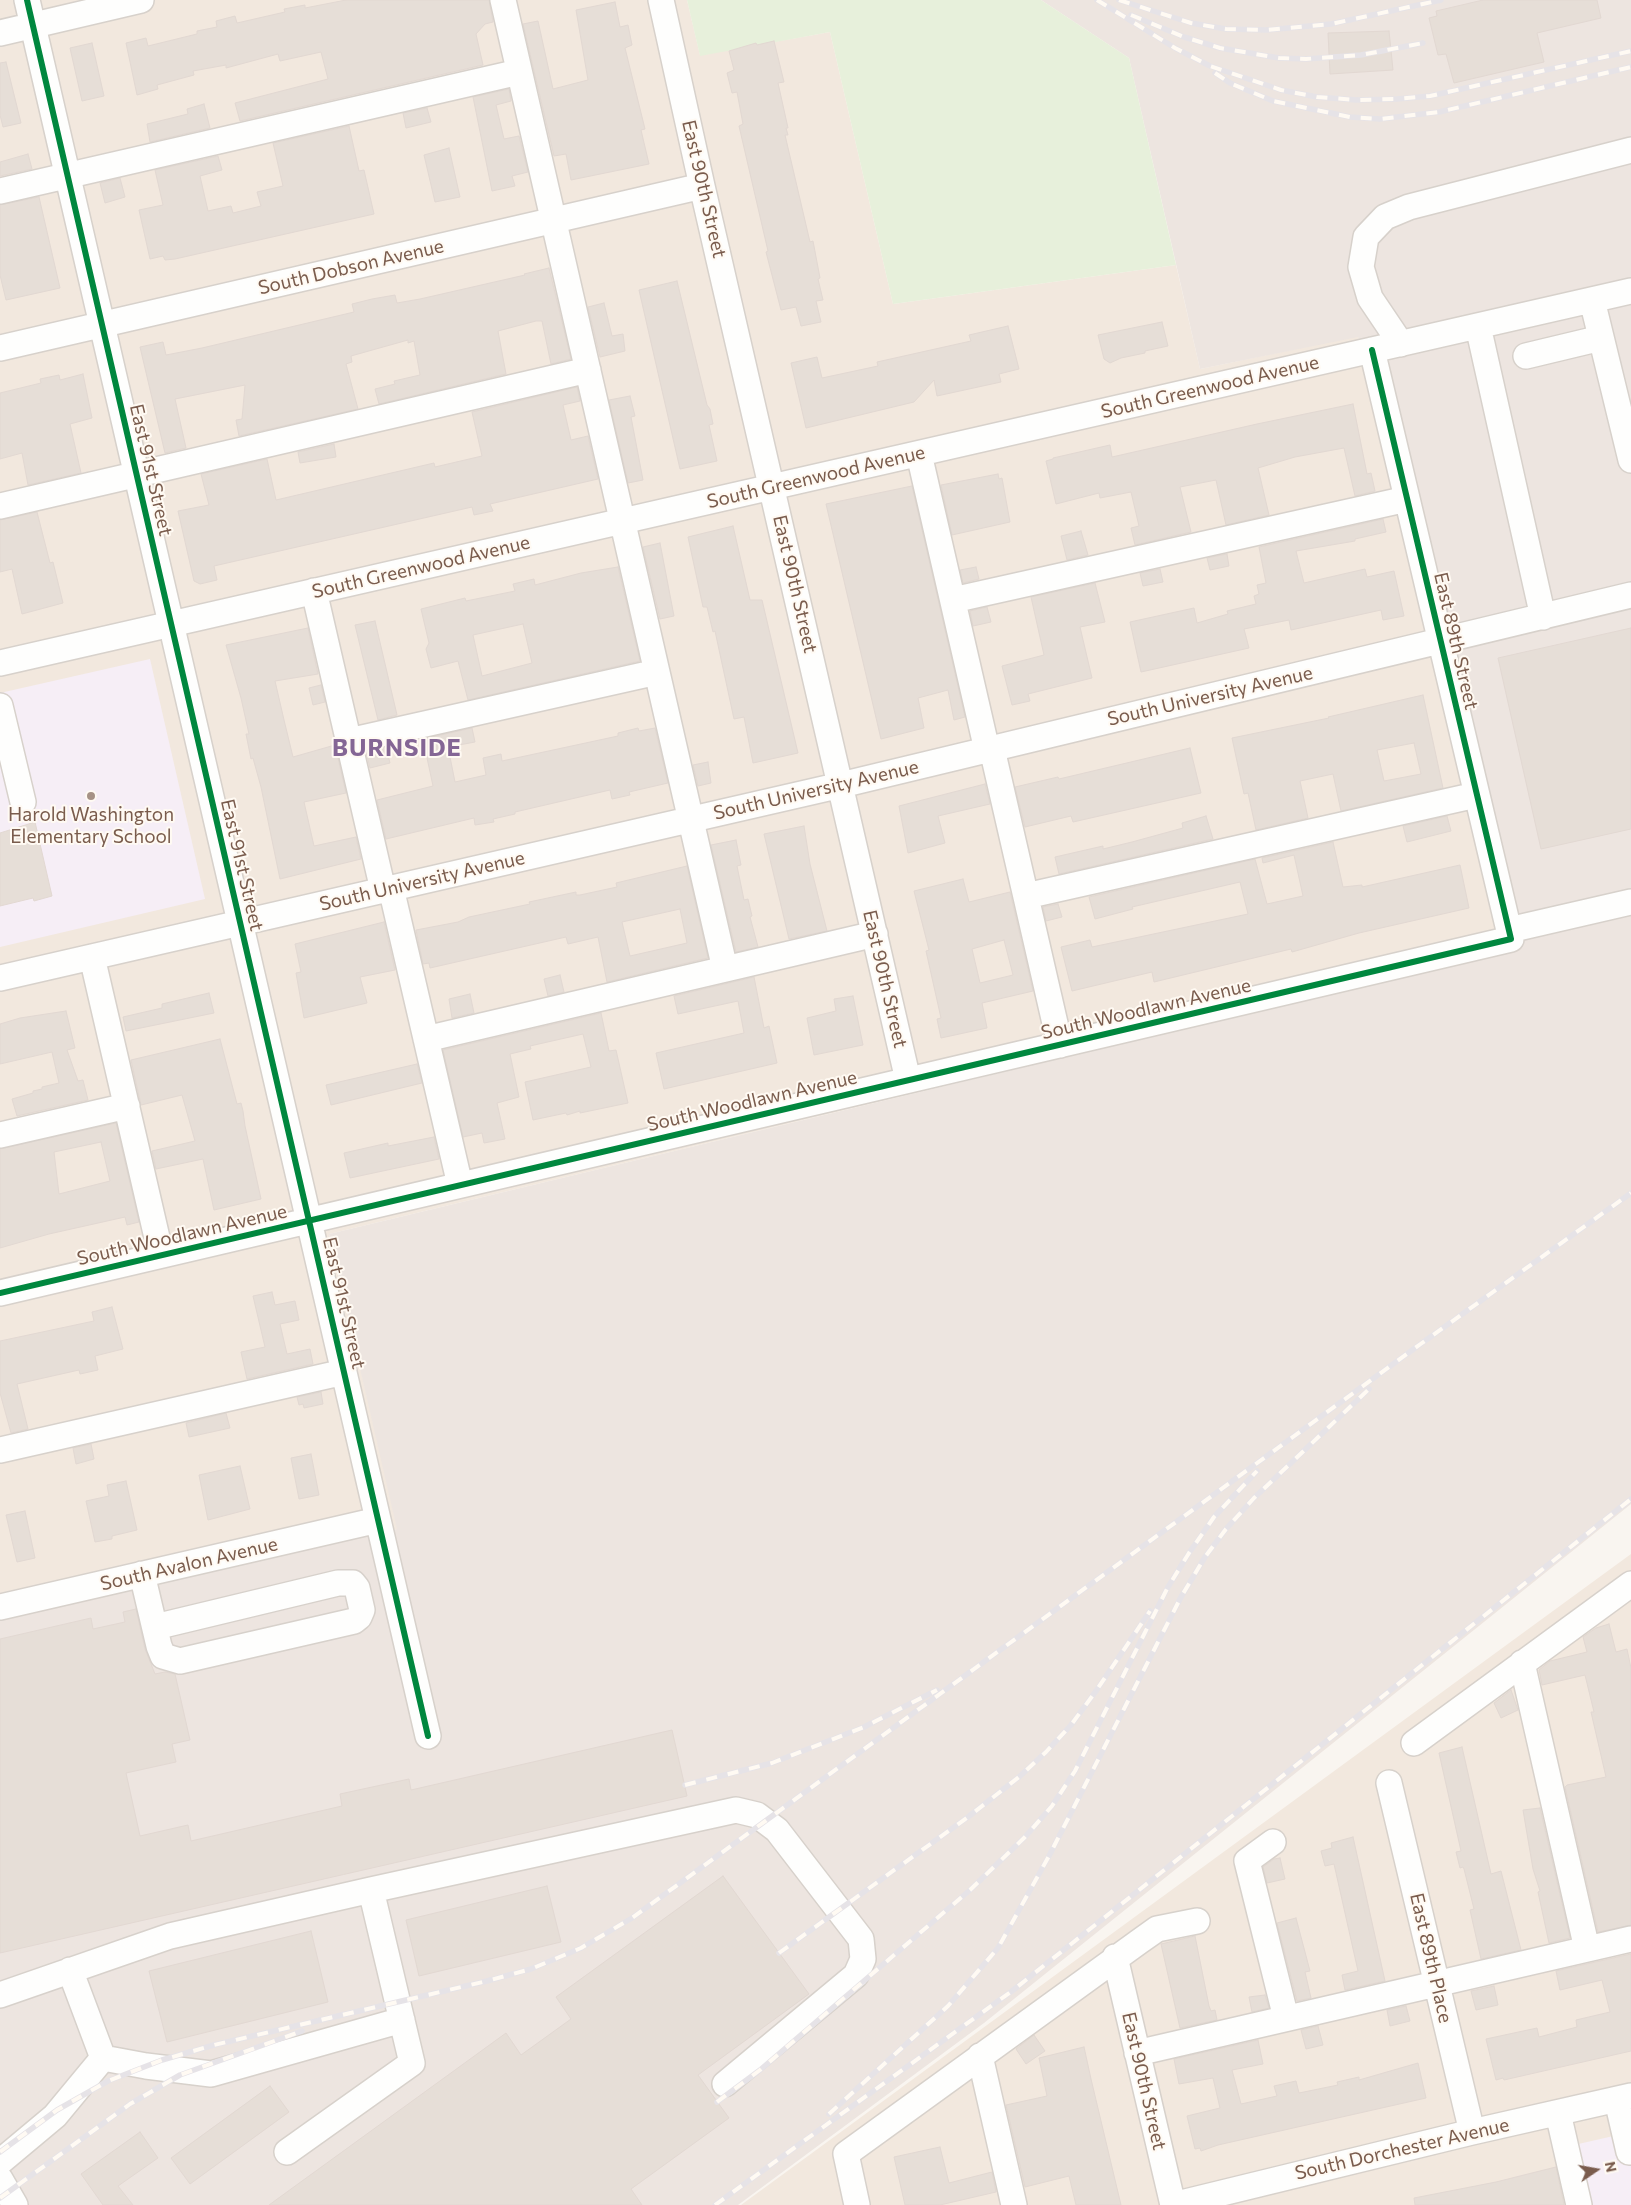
<!DOCTYPE html>
<style>
body{margin:0}
#map{position:relative;width:1631px;height:2205px;overflow:hidden;background:#f9f5f0;font-family:Commissioner,sans-serif}
canvas{display:block}
.north{position:absolute;left:1571px;top:2145px;width:50px;height:50px;-webkit-text-stroke:4px #fffaf3;paint-order:stroke;rotate:78deg;font-size:14px;font-weight:700;line-height:20px;text-align:center;color:#7a5c4d}
.north::after{content:'';display:block;margin:auto;width:18px;height:22px;background:#7a5c4d;clip-path:polygon(50% 0,100% 100%,50% 72%,0 100%)}
</style>
<div id="map">
<canvas width="1631" height="2205"></canvas>
<div class="north">N</div>
</div>
<script>
const ctx = document.querySelector('canvas').getContext('2d');
ctx.lineJoin = 'round';
function fillPath(path, color) {
  ctx.fillStyle = color;
  ctx.fill(path, 'evenodd');
}
function poly(rows) {
  const path = new Path2D();
  for (const r of rows) {
    path.moveTo(r[0], r[1]);
    for (let i = 2; i < r.length; i += 2) path.lineTo(r[i], r[i + 1]);
  }
  return path;
}
function strokePath(path, color, width, dash) {
  ctx.strokeStyle = color;
  ctx.lineWidth = width;
  ctx.lineCap = dash ? 'butt' : 'round';
  ctx.setLineDash(dash || []);
  ctx.stroke(path);
}
function write(font, color, halo, rows, align = 'center') {
  ctx.font = font + ' Commissioner,sans-serif';
  ctx.lineWidth = 4;
  ctx.setLineDash([]);
  ctx.textBaseline = 'middle';
  ctx.strokeStyle = halo;
  ctx.fillStyle = color;
  for (const [text, x, y, turn = 0] of rows) {
    ctx.save();
    ctx.translate(x, y);
    ctx.rotate((+turn || 0) * Math.PI / 180);
    ctx.textAlign = isNaN(turn) ? turn : align;
    if (halo) ctx.strokeText(text, 0, 0);
    ctx.fillText(text, 0, 0);
    ctx.restore();
  }
}
fillPath(poly([
 [0,0,687,0,700,55,830,32,893,304,1176,265,1200,369,1358,336,1511,950,329,1234,398,1529,0,1617],
 [1631,1554,1631,2205,741,2205,1516,1638]
]), '#f2e8de');
fillPath(poly([
 [1041,0,1631,0,1631,1504,984,2023,738,2205,0,2205,0,1618,397,1529,329,1234,1511,950,1358,337,1200,369,1129,58]
]), '#ede5e0');
fillPath(poly([
 [150,659,205,899,0,947,0,693],
 [1631,2132,1631,2205,1587,2205,1574,2145]
]), '#f6eef6');
fillPath(poly([
 [687,0,1041,0,1129,58,1176,265,893,304,830,32,700,56]
]), '#e7f0db');
const building = poly([
 [346,0,489,0,493,22,485,24,476,34,483,65,240,121,235,103,328,79,321,52,280,61,278,54,226,68,226,65,193,71,194,75,157,85,158,89,137,95,126,43,146,38,148,46,197,34,197,31,217,27,216,21,235,16,237,23,285,12,284,9,305,5,305,8,346,0],
 [1483,0,1597,0,1601,18,1537,33,1544,62,1454,83,1446,54,1438,55,1429,18,1437,16,1436,11,1483,0],
 [615,2,620,27,628,25,632,45,625,48,645,129,641,130,649,164,571,180,566,154,554,156,523,24,538,21,553,89,588,80,576,10,615,2],
 [1389,31,1393,70,1330,74,1328,33,1389,31],
 [774,41,784,82,778,83,788,128,786,128,788,135,785,135,810,242,813,241,820,278,818,279,823,300,816,301,821,322,801,326,796,307,781,310,766,252,768,251,739,126,743,124,737,92,732,93,727,73,734,70,729,51,756,43,757,45,774,41],
 [92,43,104,96,82,101,70,48,92,43],
 [6,62,21,123,3,127,0,115,0,63,6,62],
 [509,89,511,101,496,105,504,139,519,136,528,172,512,176,515,186,492,191,473,97,509,89],
 [204,104,210,128,150,142,147,124,188,114,187,109,204,104],
 [427,108,431,122,406,128,403,113,427,108],
 [349,126,359,171,364,170,374,214,175,259,165,260,163,256,150,259,139,210,163,205,155,170,218,156,222,170,200,176,208,211,231,206,233,213,261,206,257,192,283,186,273,143,349,126],
 [449,148,460,197,435,202,424,155,449,148],
 [28,154,32,169,0,176,0,162,28,154],
 [120,178,125,197,105,203,100,183,120,178],
 [39,197,60,288,6,300,0,275,0,205,39,197],
 [549,268,571,359,551,364,542,321,536,321,498,331,506,374,379,404,375,389,395,384,394,381,420,375,414,341,408,343,408,340,351,356,352,362,346,364,358,409,239,436,236,420,242,419,245,385,175,399,186,448,165,453,140,347,163,342,166,355,202,348,354,312,352,304,372,299,395,295,397,303,420,299,525,275,524,274,549,268],
 [677,281,707,405,710,409,713,424,709,425,717,461,680,469,639,290,677,281],
 [604,303,612,336,623,334,625,351,600,357,588,307,604,303],
 [1162,322,1168,346,1145,351,1145,353,1121,358,1110,363,1104,359,1098,335,1162,322],
 [1008,326,1019,369,999,374,1001,382,937,396,934,380,914,402,806,428,791,363,817,357,822,378,878,366,877,362,971,341,969,335,1008,326],
 [83,374,92,418,70,424,81,473,28,485,22,453,0,459,0,393,41,383,40,379,59,375,60,380,83,374],
 [577,387,580,401,563,405,571,440,588,436,598,479,490,504,493,511,474,515,472,507,214,566,217,580,200,584,194,581,178,511,209,505,201,474,267,459,276,500,434,463,435,467,482,456,472,412,577,387],
 [630,396,635,416,631,417,643,480,628,483,609,400,630,396],
 [1353,404,1367,474,1371,473,1375,491,1355,496,1344,448,1295,457,1258,468,1269,515,1226,525,1216,480,1180,487,1191,532,1135,545,1131,528,1139,526,1131,492,1100,498,1099,493,1056,504,1046,461,1053,459,1053,458,1110,445,1112,457,1257,424,1353,404],
 [334,444,336,457,300,463,298,452,334,444],
 [998,474,999,479,1002,478,1010,522,952,535,941,485,998,474],
 [912,486,965,717,954,720,948,690,918,698,924,728,881,739,826,504,912,486],
 [37,512,50,563,53,562,63,603,22,614,12,569,0,572,0,520,37,512],
 [1383,519,1386,532,1355,539,1355,541,1296,551,1304,583,1365,569,1367,577,1394,571,1404,616,1383,620,1381,610,1291,630,1289,620,1244,629,1249,648,1141,672,1130,622,1194,608,1197,623,1228,614,1227,611,1256,604,1254,596,1259,594,1257,585,1266,583,1259,547,1383,519],
 [733,526,750,600,762,600,798,753,753,763,744,717,734,719,715,631,713,632,707,607,703,607,688,537,733,526],
 [1081,531,1088,555,1067,560,1061,536,1081,531],
 [660,543,674,616,660,619,643,547,660,543],
 [1227,554,1229,566,1210,570,1207,558,1227,554],
 [618,567,640,661,468,700,458,661,431,668,426,649,429,643,421,609,465,598,466,601,515,591,513,584,534,579,535,585,581,573,618,567],
 [523,624,532,663,482,676,473,635,523,624],
 [976,567,979,579,963,583,960,570,976,567],
 [1160,569,1163,582,1143,586,1140,573,1160,569],
 [1095,583,1105,622,1080,627,1092,678,1028,694,1030,701,1012,705,1002,666,1044,655,1031,597,1095,583],
 [987,607,991,622,973,626,970,611,987,607],
 [375,621,397,715,378,720,355,625,375,621],
 [308,628,318,674,275,681,284,720,293,757,335,745,346,793,304,802,314,846,356,837,361,859,280,879,261,787,253,758,251,759,246,734,249,734,241,698,226,645,308,628],
 [1631,628,1631,829,1541,849,1498,658,1631,628],
 [321,685,325,702,313,705,309,688,321,685],
 [1423,695,1443,788,1341,811,1333,774,1300,781,1308,818,1256,830,1248,793,1244,794,1232,738,1329,718,1328,717,1423,695],
 [1414,743,1421,774,1384,781,1377,750,1414,743],
 [472,728,475,742,448,747,455,782,486,775,483,758,501,754,502,761,618,736,618,733,638,728,639,731,655,728,668,783,629,792,630,795,612,799,610,790,515,812,515,814,493,819,494,822,475,825,474,818,386,839,377,800,433,786,423,739,472,728],
 [386,747,390,763,370,768,366,752,386,747],
 [1190,748,1201,793,1073,822,1071,816,1025,827,1015,787,1058,777,1059,779,1190,748],
 [708,762,711,783,698,786,693,765,708,762],
 [985,784,990,804,938,816,945,843,908,853,899,806,985,784],
 [1206,816,1213,839,1059,874,1055,857,1103,846,1103,849,1132,842,1183,828,1182,823,1206,816],
 [1447,816,1451,831,1407,842,1403,826,1447,816],
 [35,822,52,896,34,901,33,898,0,906,0,833,35,822],
 [804,826,810,864,827,931,789,939,764,834,804,826],
 [736,840,741,865,737,866,744,900,748,899,752,916,750,917,758,947,736,952,711,845,736,840],
 [1333,842,1343,887,1362,885,1362,887,1460,865,1469,908,1359,933,1292,952,1291,949,1154,982,1152,972,1072,991,1061,947,1090,940,1092,947,1248,914,1240,882,1132,907,1133,909,1095,919,1089,897,1255,859,1267,904,1303,896,1294,855,1263,863,1262,858,1333,842],
 [687,866,708,958,607,982,598,937,568,944,566,937,430,968,429,963,423,964,416,930,458,922,469,917,530,904,529,902,576,892,576,895,580,895,617,887,616,883,687,866],
 [680,909,687,943,630,956,622,922,680,909],
 [963,879,969,902,1010,892,1033,991,982,1003,987,1028,941,1038,937,1019,941,1018,926,951,929,950,914,891,963,879],
 [1004,940,1013,975,980,983,972,949,1004,940],
 [1058,904,1062,917,1046,921,1043,907,1058,904],
 [384,922,395,970,360,977,367,1003,304,1018,296,973,301,972,295,944,384,922],
 [560,975,564,992,548,996,544,979,560,975],
 [754,977,764,1028,769,1026,777,1063,664,1089,656,1053,744,1033,738,1001,678,1014,674,996,754,977],
 [209,993,214,1013,126,1031,123,1017,162,1008,162,1004,209,993],
 [470,994,474,1013,452,1018,449,999,470,994],
 [853,996,863,1045,814,1055,807,1018,836,1011,834,999,853,996],
 [66,1011,75,1048,67,1050,78,1081,83,1080,88,1100,17,1116,12,1099,33,1093,33,1091,42,1089,42,1087,59,1083,52,1052,0,1064,0,1024,20,1018,66,1011],
 [601,1013,609,1051,616,1050,628,1103,580,1113,580,1111,567,1115,566,1113,533,1120,525,1082,591,1067,583,1034,530,1046,531,1049,510,1054,519,1097,497,1103,505,1139,484,1143,482,1133,463,1137,443,1050,601,1013],
 [220,1039,237,1104,241,1103,243,1111,245,1126,261,1199,214,1210,203,1159,156,1169,152,1151,195,1141,182,1095,141,1105,131,1060,220,1039],
 [417,1064,422,1083,331,1105,326,1085,417,1064],
 [116,1123,139,1222,127,1225,125,1217,49,1234,0,1248,0,1149,116,1123],
 [101,1142,110,1181,59,1194,54,1152,101,1142],
 [434,1137,439,1159,350,1178,344,1153,388,1143,388,1146,434,1137],
 [272,1292,275,1305,295,1301,299,1320,280,1324,287,1354,310,1349,313,1364,247,1379,241,1352,265,1347,253,1296,272,1292],
 [112,1307,123,1349,95,1356,98,1370,80,1374,79,1370,17,1384,28,1429,11,1433,0,1393,0,1341,94,1321,92,1312,112,1307],
 [321,1392,323,1404,304,1408,303,1404,299,1405,297,1397,321,1392],
 [226,1413,230,1428,189,1437,186,1423,226,1413],
 [91,1444,94,1459,76,1464,73,1448,91,1444],
 [311,1454,319,1495,299,1499,291,1458,311,1454],
 [240,1466,250,1509,208,1520,199,1475,240,1466],
 [126,1481,137,1530,112,1536,112,1539,95,1542,86,1501,109,1496,107,1485,126,1481],
 [25,1511,35,1558,17,1562,6,1515,25,1511],
 [136,1609,145,1649,155,1674,165,1672,175,1674,190,1740,172,1744,176,1762,126,1773,140,1836,188,1825,191,1841,342,1806,340,1794,409,1779,411,1790,672,1730,687,1796,0,1953,0,1639,91,1618,93,1629,125,1622,123,1612,136,1609],
 [1609,1624,1616,1652,1627,1649,1631,1668,1631,1925,1598,1932,1565,1787,1567,1785,1606,1777,1591,1712,1594,1712,1585,1675,1542,1685,1539,1670,1550,1661,1587,1652,1583,1637,1596,1628,1609,1624],
 [1511,1690,1518,1710,1501,1718,1494,1703,1511,1690],
 [1462,1747,1491,1874,1501,1871,1521,1950,1481,1959,1470,1910,1474,1909,1464,1869,1463,1867,1460,1868,1456,1852,1461,1851,1439,1753,1462,1747],
 [1540,1808,1570,1938,1549,1943,1538,1892,1540,1891,1533,1869,1523,1810,1540,1808],
 [1353,1837,1385,1981,1345,1990,1342,1975,1358,1971,1334,1864,1325,1866,1321,1851,1332,1848,1331,1843,1353,1837],
 [1280,1858,1285,1879,1267,1883,1263,1867,1274,1859,1280,1858],
 [723,1876,809,1994,698,2075,729,2118,631,2189,642,2205,269,2205,506,2033,521,2055,571,2019,556,1997,723,1876],
 [547,1886,561,1942,419,1976,406,1920,547,1886],
 [1296,1918,1310,1971,1305,1972,1311,1998,1297,2001,1277,1923,1296,1918],
 [311,1931,328,2002,167,2042,149,1971,311,1931],
 [1195,1936,1209,2006,1211,2011,1215,2010,1217,2020,1180,2028,1161,1944,1195,1936],
 [1631,1954,1631,2051,1504,2080,1503,2078,1496,2080,1486,2039,1537,2028,1539,2037,1577,2027,1576,2020,1610,2012,1602,1980,1560,1990,1556,1971,1631,1954],
 [1494,1986,1498,2005,1476,2010,1471,1991,1494,1986],
 [1265,1995,1269,2008,1252,2012,1249,1997,1265,1995],
 [1406,2006,1410,2021,1390,2026,1387,2010,1406,2006],
 [1318,2026,1323,2045,1306,2049,1301,2030,1318,2026],
 [1034,2035,1045,2051,1026,2064,1016,2049,1034,2035],
 [1258,2040,1263,2064,1232,2070,1241,2104,1277,2096,1274,2086,1296,2081,1299,2093,1338,2085,1337,2082,1359,2077,1359,2080,1418,2063,1426,2098,1218,2145,1201,2151,1200,2148,1195,2149,1187,2116,1220,2108,1213,2078,1179,2084,1174,2059,1258,2040],
 [1084,2047,1091,2079,1121,2205,1076,2205,1069,2176,1025,2187,1006,2105,1047,2096,1039,2058,1084,2047],
 [270,2086,289,2112,190,2184,171,2158,270,2086],
 [140,2132,158,2158,118,2186,133,2205,103,2205,81,2174,140,2132],
 [940,2147,949,2183,992,2172,996,2192,940,2205,905,2205,894,2157,940,2147],
 [1556,2167,1564,2205,1415,2205,1414,2198,1496,2182,1556,2167]
]);
fillPath(building, '#e6ded7');
strokePath(building, '#e2d8d2', 1);
const minor = poly([
 [27,0,428,1736],
 [503,0,725,969],
 [661,0,702,186,908,1080],
 [0,33,141,0],
 [0,191,519,72],
 [1592,300,1631,460],
 [1478,326,1543,617],
 [1401,344,1370,298,1361,267,1366,237,1385,217,1409,207,1631,150],
 [0,348,702,186],
 [1526,356,1601,338],
 [919,454,987,750],
 [0,506,588,370],
 [314,591,383,890],
 [953,600,1407,499],
 [0,663,1631,291],
 [0,706,23,802],
 [349,741,657,672],
 [992,749,1060,1045],
 [391,888,460,1185],
 [1026,896,1476,795],
 [1509,930,1631,902],
 [92,957,161,1255],
 [0,978,841,785,1631,595],
 [426,1039,875,934],
 [0,1135,127,1106],
 [0,1293,1511,939,1372,350],
 [0,1450,344,1372],
 [142,1574,159,1646,163,1656,180,1661,354,1621,359,1617,362,1610,357,1588,353,1583,338,1583,155,1627],
 [0,1607,378,1520],
 [1522,1663,1587,1949],
 [1414,1743,1631,1584],
 [1389,1783,1472,2132],
 [1273,1842,1247,1861,1286,2018],
 [1115,1957,1173,2205],
 [70,1970,103,2058,146,2066,211,2074,402,2020],
 [0,1995,170,1936,371,1890,736,1810,757,1815,777,1830,861,1939,863,1959,856,1975,725,2084],
 [1137,2053,1631,1939],
 [980,2056,1014,2205],
 [1617,2100,1629,2152,1631,2152],
 [1558,2113,1579,2205],
 [287,2152,412,2063,371,1890],
 [0,2162,55,2116,103,2058],
 [0,2179,15,2205],
 [857,2205,846,2154,1140,1941,1157,1929,1197,1921],
 [1173,2205,1472,2132,1631,2096]
]);
strokePath(minor, '#d7d1cb', 28);
strokePath(minor, '#fefefd', 25);
const rail = poly([
 [1097,0,1175,48,1210,66,1281,90,1317,97,1357,100,1397,99,1430,96,1631,51],
 [1119,0,1191,23,1226,29,1267,30,1331,24,1441,0],
 [1131,15,1184,37,1220,48,1279,58,1306,59,1361,55,1423,43],
 [1215,73,1230,83,1273,101,1350,117,1380,119,1439,112,1631,67],
 [685,1785,772,1763,864,1727,937,1690],
 [779,1953,968,1817,1019,1777,1046,1752,1071,1725,1096,1691,1150,1611],
 [717,2102,760,2070,970,1890,1025,1837,1052,1806,1075,1771,1168,1587,1189,1553,1214,1517,1257,1471],
 [829,2114,948,2006,998,1948,1049,1856,1181,1597,1205,1557,1226,1529,1254,1498,1369,1389],
 [0,2152,57,2110,108,2081,162,2060,214,2045,487,1981,531,1969,581,1948,632,1918,1422,1343,1631,1193],
 [0,2198,130,2104,180,2075,302,2031],
 [715,2205,1012,1991,1631,1499]
]);
strokePath(rail, '#e6e3e7', 5.5);
strokePath(rail, '#fffaf3', 4, [11]);
strokePath(poly([
 [27,0,428,1736],
 [0,1293,1511,939,1372,350]
]), '#00873e', 6);
for (const [x, y, r, color] of [
 [91,796,5,"#a69286"]
]) {
  const dot = new Path2D();
  dot.arc(x, y, r, 0, 2 * Math.PI);
  ctx.fillStyle = color;
  ctx.fill(dot);
  strokePath(dot, '#fffaf3', 2);
}
write('19px', '#7a5c4d', '#fffaf3', [
 ["East 90th Street",704,189,77],
 ["South Dobson Avenue",351,267,-13],
 ["South Greenwood Avenue",1210,387,-13],
 ["East 91st Street",151,470,77],
 ["South Greenwood Avenue",816,477,-13],
 ["South Greenwood Avenue",421,567,-13],
 ["East 90th Street",795,584,77],
 ["East 89th Street",1456,641,77],
 ["South University Avenue",1210,696,-13],
 ["South University Avenue",816,790,-13],
 ["East 91st Street",242,865,77],
 ["South University Avenue",422,881,-13],
 ["East 90th Street",885,979,77],
 ["South Woodlawn Avenue",1146,1009,-13],
 ["South Woodlawn Avenue",752,1101,-13],
 ["South Woodlawn Avenue",182,1235,-13],
 ["East 91st Street",344,1303,77],
 ["South Avalon Avenue",189,1564,-13],
 ["East 89th Place",1431,1958,77],
 ["East 90th Street",1144,2081,77],
 ["South Dorchester Avenue",1402,2149,-13]
]);
write('19px', '#7a5c4d', '#fffaf3', [
 ["Harold Washington",91,815],
 ["Elementary School",91,837]
]);
ctx.letterSpacing = '1px';
write('bold 24px', '#846695', '#fffaf3', [
 ["BURNSIDE",397,748]
]);
ctx.letterSpacing = '0px';
</script>
